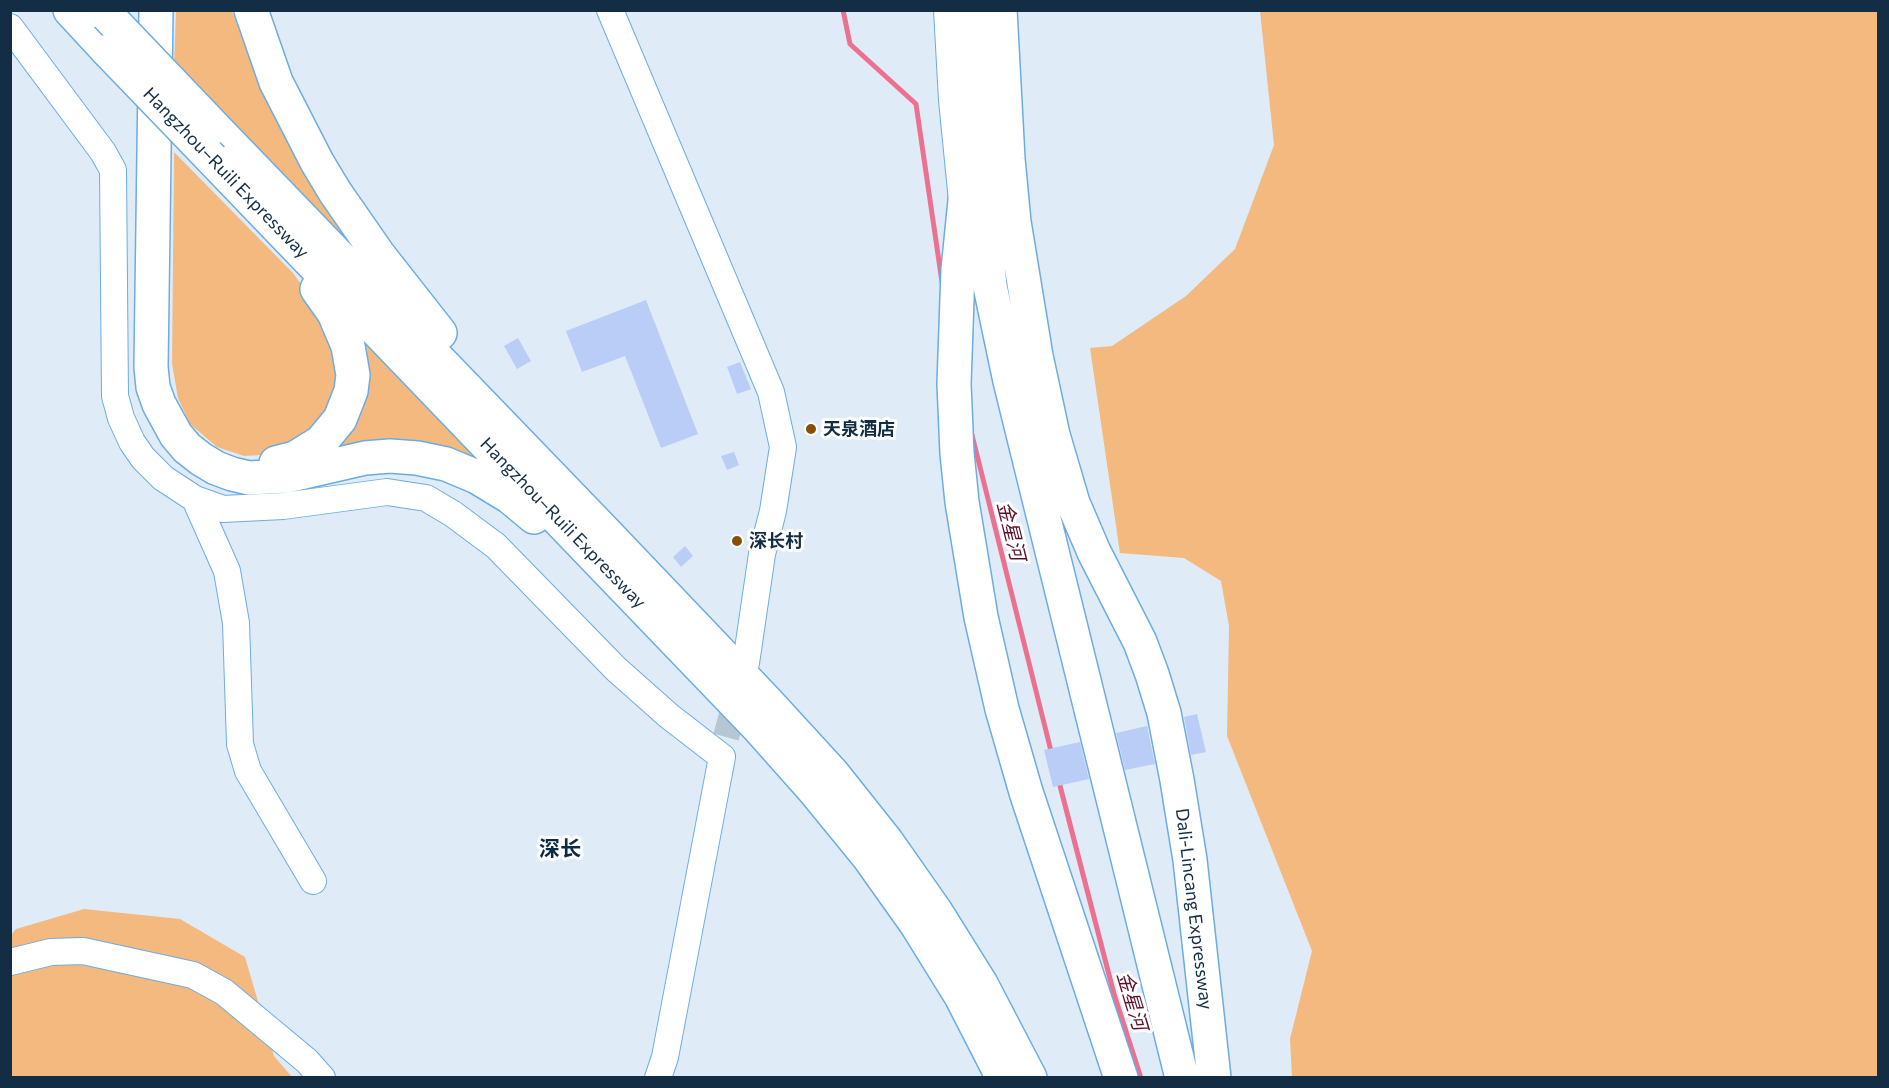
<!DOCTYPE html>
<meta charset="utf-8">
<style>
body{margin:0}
#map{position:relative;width:1889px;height:1088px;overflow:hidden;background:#dfecf7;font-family:Commissioner,sans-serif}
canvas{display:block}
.frame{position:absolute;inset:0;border:12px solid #132e44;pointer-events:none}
</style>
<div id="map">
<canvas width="1889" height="1088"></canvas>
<div class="frame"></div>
</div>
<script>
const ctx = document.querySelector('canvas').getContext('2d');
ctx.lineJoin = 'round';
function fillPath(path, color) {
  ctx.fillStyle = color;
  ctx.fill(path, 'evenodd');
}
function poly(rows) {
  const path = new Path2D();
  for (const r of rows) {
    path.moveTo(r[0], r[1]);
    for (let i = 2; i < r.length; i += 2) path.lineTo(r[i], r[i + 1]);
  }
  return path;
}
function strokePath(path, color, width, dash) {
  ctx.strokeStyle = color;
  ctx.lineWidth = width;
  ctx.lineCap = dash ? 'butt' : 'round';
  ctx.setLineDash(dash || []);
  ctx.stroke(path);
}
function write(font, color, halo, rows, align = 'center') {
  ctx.font = font + ' Commissioner,"Noto Sans SC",sans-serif';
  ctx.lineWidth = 6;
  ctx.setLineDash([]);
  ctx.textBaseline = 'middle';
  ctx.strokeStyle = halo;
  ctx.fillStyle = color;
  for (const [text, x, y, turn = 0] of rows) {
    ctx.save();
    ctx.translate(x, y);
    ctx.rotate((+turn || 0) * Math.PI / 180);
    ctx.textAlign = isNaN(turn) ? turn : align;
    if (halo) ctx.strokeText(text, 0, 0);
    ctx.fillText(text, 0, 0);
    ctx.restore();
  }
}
fillPath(poly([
 [176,11,232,11,257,77,294,155,359,259,174,66],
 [1260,11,1878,11,1878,1077,1292,1077,1290,1039,1312,951,1227,736,1229,626,1221,581,1184,558,1120,553,1090,348,1112,346,1186,296,1235,249,1274,145],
 [174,152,293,273,332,328,342,382,322,426,278,454,244,456,217,447,190,424,178,398,172,364],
 [350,324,489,468,319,457],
 [84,909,180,919,245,957,274,1056,292,1077,11,1077,10,936,16,929]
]), '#f4b97e');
strokePath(poly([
 [843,10,850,44,916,104,942,282],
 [972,435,1052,755],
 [1058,778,1114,994,1141,1078]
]), '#ec7191', 5);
fillPath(poly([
 [646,300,698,434,661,448,625,356,582,372,566,331],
 [518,338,531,361,517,369,504,346],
 [740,362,751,389,737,394,727,367],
 [734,452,739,465,727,470,721,456],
 [685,546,693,556,681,567,673,557],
 [1197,714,1206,752,1191,755,1184,717],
 [1147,726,1155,764,1125,770,1116,733],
 [1080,742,1089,779,1053,787,1044,750]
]), '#bacdf7');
strokePath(poly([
 [726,737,739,689]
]), '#b6c6d3', 26, [26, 13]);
const minor = poly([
 [610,10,771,392,783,447,773,511,762,554,746,663],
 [947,10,952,100,963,211],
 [10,27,103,152,113,170,115,396,121,418,132,442,143,458,163,478,195,499,223,509,283,506,387,492,426,498,453,514,496,546,616,669,669,716,722,757,665,1057,658,1078],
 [195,499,227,571,236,623,240,744,248,771,313,881],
 [10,962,51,952,83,951,193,975,224,992,307,1061,322,1078]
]);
const highway = poly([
 [70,10,108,51],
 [156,10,151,367,153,387,159,404,176,435,187,448,201,459,216,468,232,474,249,478,287,476,365,458,390,456,417,458,446,464,477,477,510,497,534,517],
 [251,10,276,82,317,162,335,192,378,254,440,333],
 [970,10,980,188,990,286,1010,381,1182,1078],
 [1000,10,1008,159,1014,222,1036,356,1053,435,1073,503,1094,552,1140,642,1152,674,1164,713,1177,780,1190,860,1214,1078],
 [214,127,604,531,767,702,833,774,887,842,936,912,981,984,1030,1078],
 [212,159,758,727,814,790,868,856,917,925,961,996,1003,1078],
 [966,191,958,270,954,384,957,453,962,502,981,617,1002,709,1026,792,1121,1078],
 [276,463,295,458,321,442,340,419,351,391,353,375,348,346,334,313,317,289]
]);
strokePath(minor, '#6cace2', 28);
strokePath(highway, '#6cace2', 36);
strokePath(minor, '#fff', 26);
strokePath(highway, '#fff', 33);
const highwayBridge = poly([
 [107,15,214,127],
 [108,51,212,159]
]);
strokePath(highwayBridge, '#6cace2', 36, []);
strokePath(highwayBridge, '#fff', 33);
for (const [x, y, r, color] of [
 [811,429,6,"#875000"],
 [737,541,6,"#875000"]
]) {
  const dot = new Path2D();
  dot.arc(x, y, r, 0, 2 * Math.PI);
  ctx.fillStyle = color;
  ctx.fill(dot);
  strokePath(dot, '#fff', 2);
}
write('18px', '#132e44', '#fff', [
 ["Hangzhou–Ruili Expressway",226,173,46],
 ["Hangzhou–Ruili Expressway",563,523,46],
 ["Dali-Lincang Expressway",1194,909,83]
]);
write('bold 18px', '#132e44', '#fff', [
 ["天泉酒店",823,429],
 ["深长村",749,541]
], 'left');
write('italic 20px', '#5f112c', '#fff', [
 ["金星河",1011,531,76],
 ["金星河",1132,1001,73]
]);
write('bold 21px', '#092c46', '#fff', [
 ["深长",560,849]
]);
</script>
